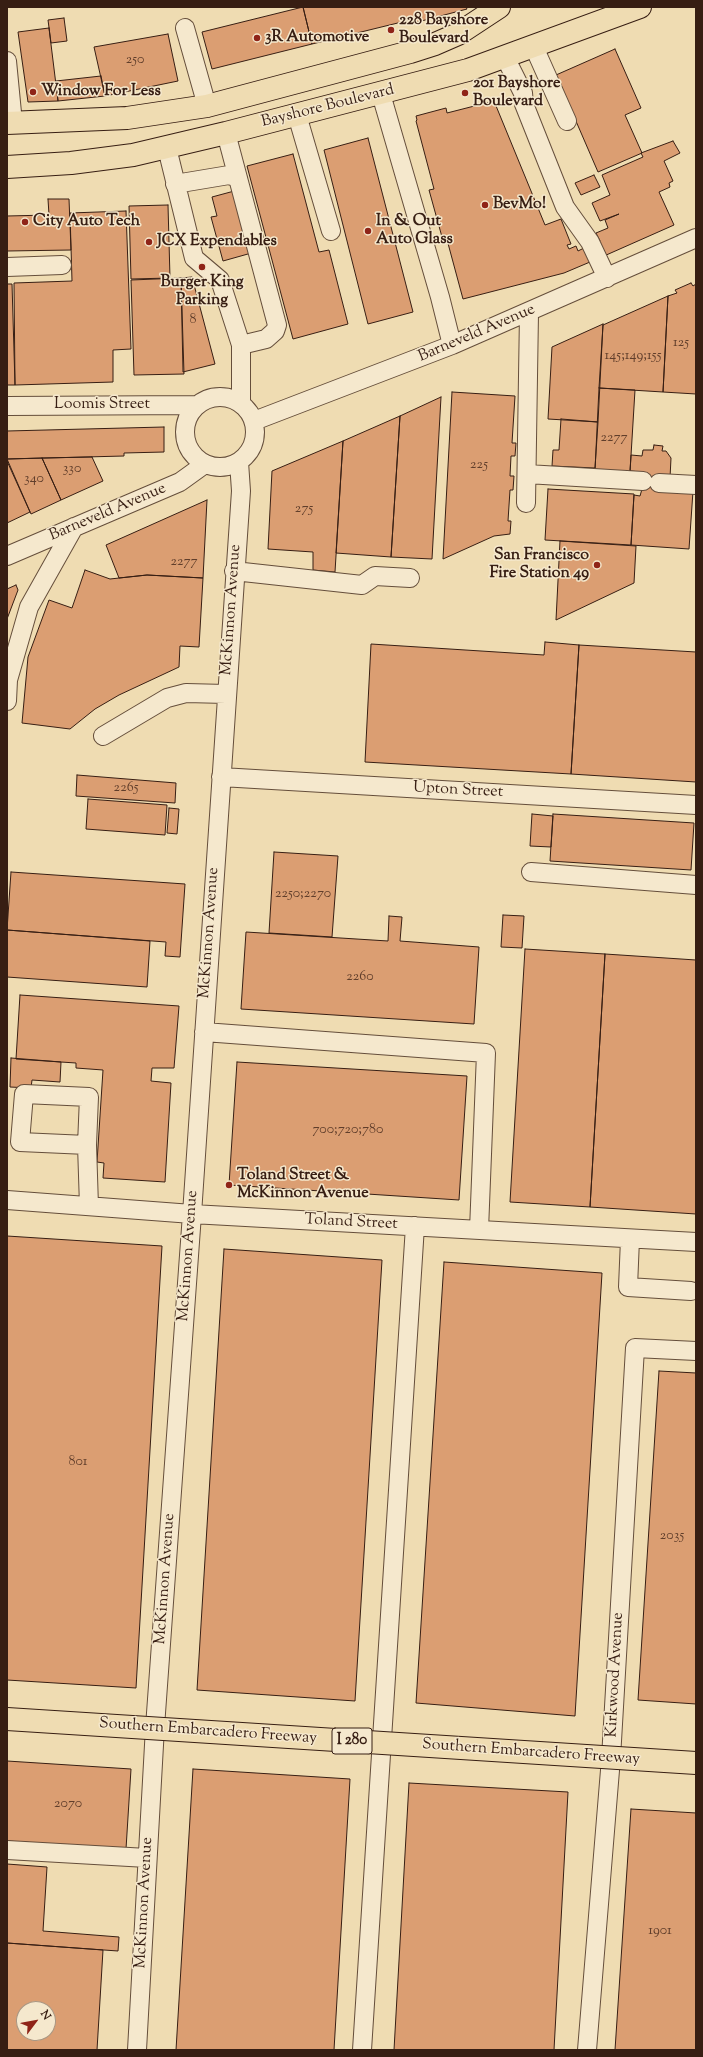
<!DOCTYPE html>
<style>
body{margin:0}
#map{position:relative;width:703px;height:2057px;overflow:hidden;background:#efdcb2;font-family:"Sorts Mill Goudy",serif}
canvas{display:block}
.frame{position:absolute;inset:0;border:8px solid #371e13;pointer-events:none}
.north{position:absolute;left:16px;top:2001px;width:40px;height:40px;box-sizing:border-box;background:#f5e8cd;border:1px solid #a99783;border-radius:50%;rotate:58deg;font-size:11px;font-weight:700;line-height:16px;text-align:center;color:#371e13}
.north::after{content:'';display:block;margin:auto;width:14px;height:18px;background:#8f2418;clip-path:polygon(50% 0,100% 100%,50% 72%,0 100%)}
</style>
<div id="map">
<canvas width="703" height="2057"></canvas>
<div class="frame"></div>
<div class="north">N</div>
</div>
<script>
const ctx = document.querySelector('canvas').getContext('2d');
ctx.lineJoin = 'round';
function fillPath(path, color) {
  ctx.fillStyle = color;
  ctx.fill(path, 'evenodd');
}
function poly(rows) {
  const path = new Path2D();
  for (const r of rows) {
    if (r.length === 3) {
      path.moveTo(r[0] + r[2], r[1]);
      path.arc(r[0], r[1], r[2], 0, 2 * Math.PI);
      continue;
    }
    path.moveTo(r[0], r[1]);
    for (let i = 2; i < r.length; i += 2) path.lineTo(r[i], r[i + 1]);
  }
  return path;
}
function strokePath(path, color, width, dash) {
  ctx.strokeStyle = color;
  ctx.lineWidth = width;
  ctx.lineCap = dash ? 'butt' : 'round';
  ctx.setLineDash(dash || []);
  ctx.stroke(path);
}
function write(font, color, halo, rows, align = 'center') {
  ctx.font = font + ' "Sorts Mill Goudy",serif';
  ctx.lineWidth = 3;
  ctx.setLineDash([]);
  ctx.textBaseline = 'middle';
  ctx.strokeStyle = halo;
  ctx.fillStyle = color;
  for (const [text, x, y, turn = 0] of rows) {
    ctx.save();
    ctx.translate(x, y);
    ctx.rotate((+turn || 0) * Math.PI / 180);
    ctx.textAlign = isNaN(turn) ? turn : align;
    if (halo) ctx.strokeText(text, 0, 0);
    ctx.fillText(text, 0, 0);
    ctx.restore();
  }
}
const building = poly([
 [303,7,466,7,467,9,410,24,410,20,312,44,303,7],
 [303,7,312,44,212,69,202,32,303,7],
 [64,18,67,41,51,43,48,20,64,18],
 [49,28,58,101,28,102,18,32,49,28],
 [168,34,178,81,105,96,94,47,168,34],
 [615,49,641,108,625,115,642,153,598,172,556,75,615,49],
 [101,76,105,96,58,101,56,81,101,76],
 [494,101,545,225,561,219,571,244,567,245,569,249,576,246,578,251,584,248,590,262,564,273,463,299,446,236,442,237,429,190,434,189,416,121,417,120,416,116,446,108,447,113,494,101],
 [368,138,413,312,368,324,324,150,368,138],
 [673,141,680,153,664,161,673,181,669,183,670,187,659,192,674,225,604,256,597,242,600,241,596,233,608,228,605,220,619,214,600,221,592,203,610,195,602,175,643,157,641,153,673,141],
 [293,154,319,252,329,250,348,324,293,339,247,166,293,154],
 [594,175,600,187,581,195,575,183,594,175],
 [238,190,255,252,223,261,211,217,217,216,212,197,238,190],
 [48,199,69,199,71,250,7,251,7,216,49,215,48,199],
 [168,205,170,278,131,279,129,206,168,205],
 [126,211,131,349,113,350,113,382,15,385,14,283,72,281,70,213,126,211],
 [192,277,215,364,183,372,181,278,192,277],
 [181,278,184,374,134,375,131,280,181,278],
 [691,283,693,286,696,284,696,394,663,392,668,296,677,293,675,290,691,283],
 [7,284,12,284,15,385,7,385,7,284],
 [668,296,663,392,599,388,603,325,668,296],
 [603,324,598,422,548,419,552,347,603,324],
 [599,388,635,390,630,472,595,470,599,388],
 [452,392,515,396,512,443,516,443,515,456,511,456,510,476,514,476,513,490,510,490,508,521,511,521,510,534,494,536,443,559,452,392],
 [441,397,432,559,391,557,400,416,441,397],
 [400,416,391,557,336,553,343,441,400,416],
 [561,419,598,422,595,468,552,466,553,450,559,450,561,419],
 [164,427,164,452,124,453,124,456,7,459,7,431,164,427],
 [343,441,335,572,313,570,313,552,268,549,272,471,343,441],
 [654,445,663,446,662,451,666,451,671,458,670,478,693,491,689,549,631,545,634,495,640,496,642,489,641,472,630,471,631,455,642,456,643,450,653,450,654,445],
 [92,457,103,481,61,500,42,458,92,457],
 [42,458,61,500,31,514,7,459,42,458],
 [7,461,30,512,7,523,7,461],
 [548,489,634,494,631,545,545,540,548,489],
 [207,500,203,578,147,575,119,578,106,545,207,500],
 [560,541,636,546,634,583,556,620,560,541],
 [85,570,110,579,147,575,203,578,199,647,180,646,179,667,119,695,95,709,70,729,22,723,28,657,49,600,72,608,85,570],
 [16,585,18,590,7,619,7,589,16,585],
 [545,642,579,645,571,774,365,762,371,644,544,655,545,642],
 [579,645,696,652,696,782,571,774,579,645],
 [77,775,176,783,175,803,76,796,77,775],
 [88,799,167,805,165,835,86,829,88,799],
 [169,808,179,809,177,834,167,833,169,808],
 [532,814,553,816,551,847,530,846,532,814],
 [553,814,694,823,691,870,550,861,553,814],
 [274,852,338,856,332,937,269,933,274,852],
 [11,872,185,884,180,957,165,956,166,942,7,930,11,872],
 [503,915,524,916,522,948,501,947,503,915],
 [389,916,402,917,400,941,479,947,474,1024,241,1009,246,932,388,941,389,916],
 [7,930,150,941,147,987,7,977,7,930],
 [525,949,605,954,590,1207,510,1202,525,949],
 [605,954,696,960,696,1214,590,1207,605,954],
 [20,995,179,1006,174,1068,152,1068,151,1081,171,1083,165,1182,103,1178,104,1163,97,1162,103,1070,76,1068,76,1063,16,1059,20,995],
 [11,1058,61,1062,60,1082,32,1080,31,1088,10,1087,11,1058],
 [237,1062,467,1076,459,1200,229,1185,237,1062],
 [7,1236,162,1246,136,1688,7,1680,7,1236],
 [224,1249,382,1260,355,1701,197,1690,224,1249],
 [444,1262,602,1273,575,1716,416,1703,444,1262],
 [659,1371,696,1373,696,1704,638,1700,659,1371],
 [7,1761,131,1769,126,1849,7,1841,7,1761],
 [193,1769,350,1779,334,2050,176,2050,193,1769],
 [409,1783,568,1792,554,2050,394,2050,409,1783],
 [631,1809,696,1813,696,2050,615,2050,631,1809],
 [7,1864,47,1867,43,1931,119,1937,118,1951,7,1943,7,1864],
 [7,1943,103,1950,97,2050,7,2050,7,1943],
 [24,2009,48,2009,48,2033,24,2033,24,2009]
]);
fillPath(building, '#db9e72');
strokePath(building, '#371e13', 1);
const minor = poly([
 [185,28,207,106],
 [534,47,567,121],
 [505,57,523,93,524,104,565,207,590,242,607,278],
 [7,61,13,123],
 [381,94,440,297,452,345],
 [297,115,331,231],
 [226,133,277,325,275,331,266,339,241,345],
 [167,148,194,258,220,280,241,345,241,402],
 [175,184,229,175,238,178],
 [7,267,62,265],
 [220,432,35],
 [7,406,197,405],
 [254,421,452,345,696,238],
 [527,474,643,481],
 [659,483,696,485],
 [526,503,529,313],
 [7,556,180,482,205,464],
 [234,571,362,585,375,576,410,578],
 [7,701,8,680,29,607,74,527],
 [103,736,167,698,186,693,226,694],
 [221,777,696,805],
 [531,872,696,885],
 [204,1032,486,1053,479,1230],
 [87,1145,89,1097,24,1094,20,1142,87,1145,89,1206],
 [7,1200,192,1214,696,1242],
 [630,1239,628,1287,691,1291],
 [7,1850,147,1858],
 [137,2050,155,1727,192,1214,241,491,239,462],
 [362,2050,415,1226],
 [587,2050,611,1758,635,1348,696,1351]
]);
const major = poly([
 [7,123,127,118,207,106,410,52,435,44,458,34,499,7],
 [7,167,71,163,133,155,226,133,468,70,640,7]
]);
strokePath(minor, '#654e3b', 20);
strokePath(major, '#371e13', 24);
strokePath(minor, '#f5e8cd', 18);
strokePath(major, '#efdcb2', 22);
const highwayBridge = poly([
 [7,1719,696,1763]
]);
strokePath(highwayBridge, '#371e13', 24, []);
strokePath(highwayBridge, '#efdcb2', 22);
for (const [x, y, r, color] of [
 [391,30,4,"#8f2418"],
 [257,38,4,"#8f2418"],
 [33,92,4,"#8f2418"],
 [465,93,4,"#8f2418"],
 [485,205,4,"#8f2418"],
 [25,222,4,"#8f2418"],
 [368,231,4,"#8f2418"],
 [149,242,4,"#8f2418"],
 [202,267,4,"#8f2418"],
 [597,565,4,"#8f2418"],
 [229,1185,4,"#8f2418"]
]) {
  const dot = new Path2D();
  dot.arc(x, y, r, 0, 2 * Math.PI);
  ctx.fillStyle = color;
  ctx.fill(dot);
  strokePath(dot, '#f5e8cd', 1.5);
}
write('14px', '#603e2b', null, [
 ["250",135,61],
 ["8",193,321],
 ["125",681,344],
 ["145;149;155",633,357],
 ["2277",614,439],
 ["225",479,466],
 ["330",72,470],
 ["340",34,480],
 ["275",304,510],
 ["2277",184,563],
 ["2265",126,789],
 ["2250;2270",303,895],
 ["2260",360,978],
 ["700;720;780",348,1131],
 ["801",78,1463],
 ["2035",672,1537],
 ["2070",68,1805],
 ["1901",660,1932]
]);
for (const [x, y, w] of [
 [352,1741,40]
]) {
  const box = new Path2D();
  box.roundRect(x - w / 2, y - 13, w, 26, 3);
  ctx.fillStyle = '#f5e8cd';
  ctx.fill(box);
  strokePath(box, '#371e13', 1);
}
write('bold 15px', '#371e13', null, [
 ["I 280",352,1741]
]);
write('bold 16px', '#371e13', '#f5e8cd', [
 ["228 Bayshore",399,21],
 ["Boulevard",399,39],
 ["3R Automotive",265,38],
 ["201 Bayshore",473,84],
 ["Boulevard",473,102],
 ["Window For Less",41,92],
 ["BevMo!",493,205],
 ["City Auto Tech",33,222],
 ["In & Out",376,222],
 ["Auto Glass",376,240],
 ["JCX Expendables",157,242],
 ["Burger King",202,283,"center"],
 ["Parking",202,301,"center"],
 ["San Francisco",589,556,"right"],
 ["Fire Station 49",589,574,"right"],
 ["Toland Street &",237,1176],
 ["McKinnon Avenue",237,1194]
], 'left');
write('16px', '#371e13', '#f5e8cd', [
 ["Bayshore Boulevard",328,107,-14],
 ["Barneveld Avenue",477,334,-23],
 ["Loomis Street",102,405],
 ["Barneveld Avenue",108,513,-23],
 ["McKinnon Avenue",232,610,-86],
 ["Upton Street",458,791,3],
 ["McKinnon Avenue",210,933,-86],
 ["Toland Street",351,1223,3],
 ["McKinnon Avenue",189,1256,-86],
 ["McKinnon Avenue",166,1579,-86],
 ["Kirkwood Avenue",616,1675,-87],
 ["Southern Embarcadero Freeway",208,1732,4],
 ["Southern Embarcadero Freeway",531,1753,4],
 ["McKinnon Avenue",145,1903,-87]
]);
</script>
